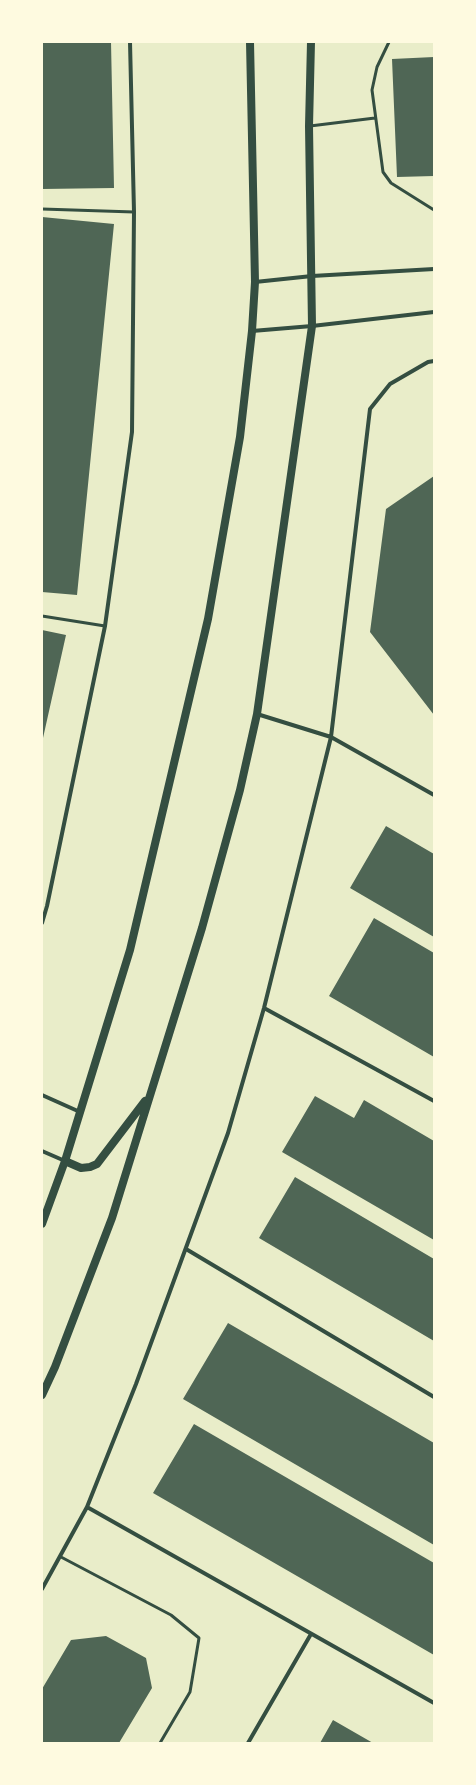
<!DOCTYPE html>
<style>
body{margin:0}
#map{position:relative;width:476px;height:1785px;overflow:hidden;background:#e9edc9;font-family:"Alegreya Sans",sans-serif}
canvas{display:block}
.frame{position:absolute;inset:0;border:43px solid #fefae0;pointer-events:none}
</style>
<div id="map">
<canvas width="476" height="1785"></canvas>
<div class="frame"></div>
</div>
<script>
const ctx = document.querySelector('canvas').getContext('2d');
ctx.lineJoin = 'round';
function fillPath(path, color) {
  ctx.fillStyle = color;
  ctx.fill(path, 'evenodd');
}
function poly(rows) {
  const path = new Path2D();
  for (const r of rows) {
    path.moveTo(r[0], r[1]);
    for (let i = 2; i < r.length; i += 2) path.lineTo(r[i], r[i + 1]);
  }
  return path;
}
function strokePath(path, color, width, dash) {
  ctx.strokeStyle = color;
  ctx.lineWidth = width;
  ctx.lineCap = dash ? 'butt' : 'round';
  ctx.setLineDash(dash || []);
  ctx.stroke(path);
}
fillPath(poly([
 [42,42,111,42,114,188,42,189],
 [434,57,434,176,397,177,392,59],
 [42,217,114,224,77,595,42,592],
 [434,476,434,715,370,632,386,509],
 [42,630,66,635,43,738,42,738],
 [386,826,434,854,434,937,350,888],
 [374,918,434,953,434,1057,329,996],
 [315,1096,354,1118,364,1100,434,1141,434,1240,282,1152],
 [295,1177,434,1259,434,1341,259,1238],
 [228,1323,434,1443,434,1545,183,1399],
 [194,1424,434,1563,434,1655,153,1493],
 [106,1636,146,1658,152,1688,119,1743,42,1743,42,1689,71,1640],
 [333,1720,373,1743,320,1743]
]), '#4f6655');
strokePath(poly([
 [389,42,377,67,372,90,383,172,391,183,434,210],
 [310,126,375,118],
 [42,209,134,212],
 [42,616,105,626],
 [61,1557,171,1615,199,1638,190,1692,160,1743]
]), '#344e41', 3);
strokePath(poly([
 [255,282,312,276,434,269],
 [252,331,312,326,434,312],
 [257,714,331,737,434,795],
 [42,923,47,906,105,626,132,432,134,212,130,42],
 [264,1008,434,1101],
 [42,1095,80,1112],
 [42,1151,65,1161],
 [186,1249,434,1397],
 [87,1507,434,1703],
 [42,1589,87,1507,136,1384,228,1133,264,1008,331,737,370,409,390,384,428,362,434,361],
 [248,1743,311,1634]
]), '#344e41', 4);
strokePath(poly([
 [65,1161,81,1168,90,1167,97,1164,145,1101],
 [42,1224,65,1161,130,950,208,619,240,437,252,331,255,282,250,42],
 [42,1395,55,1367,112,1218,202,928,240,790,257,714,312,326,309,126,311,42]
]), '#344e41', 8);
</script>
